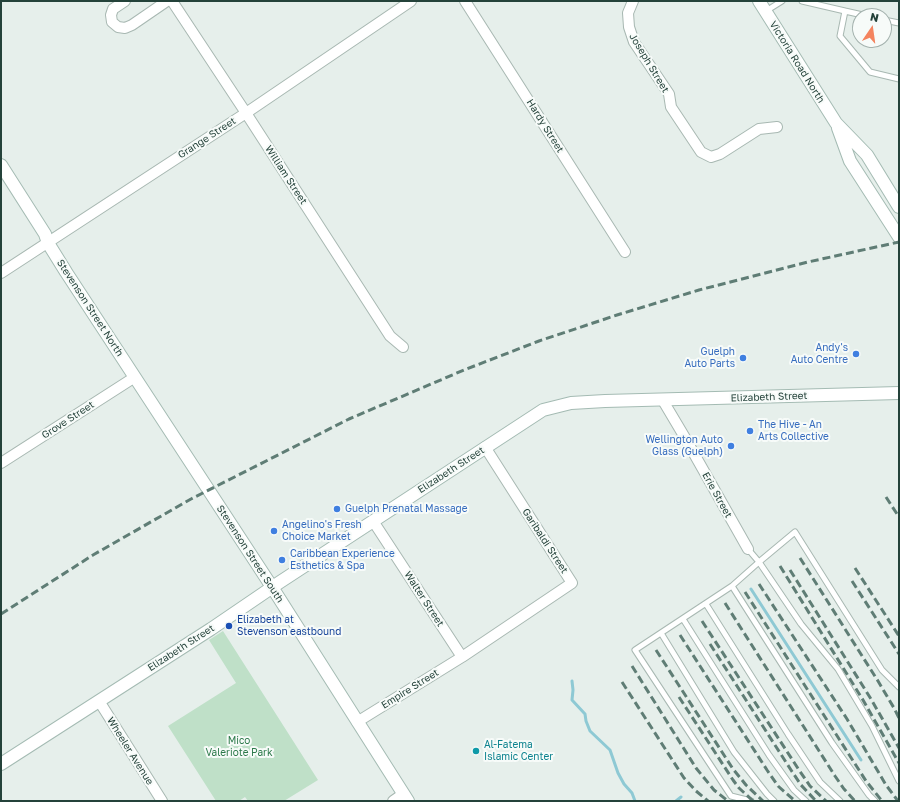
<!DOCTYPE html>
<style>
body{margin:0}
#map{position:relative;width:900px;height:802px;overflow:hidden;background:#e6efeb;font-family:"Golos Text",sans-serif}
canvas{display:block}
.frame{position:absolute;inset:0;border:2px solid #24423a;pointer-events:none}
.north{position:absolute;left:852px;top:8px;width:40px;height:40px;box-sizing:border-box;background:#f7fbf9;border:1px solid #a3b1ad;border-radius:50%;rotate:13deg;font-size:11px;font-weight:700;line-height:16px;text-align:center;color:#24423a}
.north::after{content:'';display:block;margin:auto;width:14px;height:18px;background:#f4845f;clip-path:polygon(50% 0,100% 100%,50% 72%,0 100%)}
</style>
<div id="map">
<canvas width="900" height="802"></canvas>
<div class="frame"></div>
<div class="north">N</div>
</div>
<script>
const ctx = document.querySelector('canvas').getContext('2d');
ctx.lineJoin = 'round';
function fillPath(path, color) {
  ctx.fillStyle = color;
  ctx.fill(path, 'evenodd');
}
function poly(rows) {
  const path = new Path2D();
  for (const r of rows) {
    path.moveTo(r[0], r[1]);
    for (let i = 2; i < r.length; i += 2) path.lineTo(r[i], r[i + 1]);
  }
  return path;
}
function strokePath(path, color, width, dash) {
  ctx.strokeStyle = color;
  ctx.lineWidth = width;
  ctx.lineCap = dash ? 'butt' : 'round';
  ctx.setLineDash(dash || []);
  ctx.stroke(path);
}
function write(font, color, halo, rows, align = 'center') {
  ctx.font = font + ' "Golos Text",sans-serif';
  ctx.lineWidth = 4;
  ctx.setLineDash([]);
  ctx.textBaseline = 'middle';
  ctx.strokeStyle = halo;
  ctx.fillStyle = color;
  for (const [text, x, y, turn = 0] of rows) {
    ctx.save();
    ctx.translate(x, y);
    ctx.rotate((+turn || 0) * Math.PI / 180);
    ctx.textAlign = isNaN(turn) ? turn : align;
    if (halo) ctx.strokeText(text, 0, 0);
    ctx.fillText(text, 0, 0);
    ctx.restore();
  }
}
fillPath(poly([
 [223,631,318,780,284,801,248,801,245,797,239,801,216,801,168,726,236,683,209,640]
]), '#bfe0c8');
strokePath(poly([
 [751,589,861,760],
 [572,681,573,690,572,700,585,714,586,721,590,731,610,750,618,773,624,784,632,793,635,801],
 [676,801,681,797]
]), '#8ec9d4', 3);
const lane = poly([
 [802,1,845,11,840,36,870,72,899,79],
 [766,11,782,1],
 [845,11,867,16],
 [884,20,899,23],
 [748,549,759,562,801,624,838,669,872,726,899,781],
 [732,586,832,743,869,795,875,801],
 [706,604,788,734,820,782,840,801],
 [683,619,769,755,794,790,806,801],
 [661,633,734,752,767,794,774,801],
 [751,801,731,796,635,650,732,586,759,562,795,532,882,670,899,687]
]);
const street = poly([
 [125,1,113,9,111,15,112,22,118,27,125,28,132,25,167,1],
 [172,1,246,113,390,336,403,347],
 [465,1,625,252],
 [633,1,628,13,629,27,634,42,669,94,671,107,701,152,711,157,720,154,759,129,777,127],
 [1,273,246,113,411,1],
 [662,399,684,436,748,549],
 [1,463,135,377],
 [373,521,462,657],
 [99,701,162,801],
 [357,722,462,657,572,583,485,447],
 [393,801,403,794]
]);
const secondary = poly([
 [759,1,836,123,867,155,899,207],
 [838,128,850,161,899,237],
 [1,165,45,234,48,243,66,272,272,587,408,801],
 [1,764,211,629,280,582,543,410,571,403,605,401,899,393]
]);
strokePath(lane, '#a8b8b2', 7);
strokePath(street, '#a8b8b2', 12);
strokePath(secondary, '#a4bbb3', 14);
strokePath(lane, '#fff', 5);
strokePath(street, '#fff', 10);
strokePath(secondary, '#fff', 12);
strokePath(poly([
 [886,497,899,517],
 [800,558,878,681,894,708,899,718],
 [780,566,863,700,899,763],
 [855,568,899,636],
 [790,570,871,699,899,748],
 [852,581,899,654],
 [759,584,847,719,886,785,898,801],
 [745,592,866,781,882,801],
 [725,603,835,776,844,789,855,801],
 [1,614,93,555,191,499,349,419,464,370,539,341,617,315,699,290,808,262,899,242],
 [702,621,799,770,810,786,826,801],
 [680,635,767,770,778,786,795,801],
 [710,644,791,770,801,785,816,801],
 [656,650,733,769,746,785,763,801],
 [632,666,696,768,714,790,728,801],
 [622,682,684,778,696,791,708,801],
 [679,697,733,780,739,788,753,801]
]), '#5f7d75', 3, [8, 4]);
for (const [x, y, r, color] of [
 [856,354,4,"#3f7fe0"],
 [743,358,4,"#3f7fe0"],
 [750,431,4,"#3f7fe0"],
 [731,446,4,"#3f7fe0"],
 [337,509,4,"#3f7fe0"],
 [274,531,4,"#3f7fe0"],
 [282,560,4,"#3f7fe0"],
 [229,626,4,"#1a4fb4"],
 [476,751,4,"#0f9aa8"]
]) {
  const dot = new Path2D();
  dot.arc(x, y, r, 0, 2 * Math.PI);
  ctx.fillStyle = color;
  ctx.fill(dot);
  strokePath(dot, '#f7fbf9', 1.5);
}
write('10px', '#24423a', '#f7fbf9', [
 ["Victoria Road North",797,62,58],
 ["Joseph Street",649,63,59],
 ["Hardy Street",545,126,58],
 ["Grange Street",207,138,-33],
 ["William Street",286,175,57],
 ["Stevenson Street North",90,308,57],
 ["Elizabeth Street",769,397,-2],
 ["Grove Street",68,420,-33],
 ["Elizabeth Street",451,470,-33],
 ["Erie Street",717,495,61],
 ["Garibaldi Street",545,541,57],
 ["Stevenson Street South",250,554,57],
 ["Walter Street",424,599,57],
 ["Elizabeth Street",181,648,-33],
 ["Empire Street",410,689,-32],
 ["Wheeler Avenue",130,751,58]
]);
write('10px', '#366cbe', '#f7fbf9', [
 ["Andy's",848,348,"right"],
 ["Auto Centre",848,360,"right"],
 ["Guelph",735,352,"right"],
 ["Auto Parts",735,364,"right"],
 ["The Hive - An",758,425],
 ["Arts Collective",758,437],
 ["Wellington Auto",723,440,"right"],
 ["Glass (Guelph)",723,452,"right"],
 ["Guelph Prenatal Massage",345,509],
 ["Angelino's Fresh",282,525],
 ["Choice Market",282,537],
 ["Caribbean Experience",290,554],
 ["Esthetics & Spa",290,566]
], 'left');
write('10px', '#164399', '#f7fbf9', [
 ["Elizabeth at",237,620],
 ["Stevenson eastbound",237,632]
], 'left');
write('10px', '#2d7a4b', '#f7fbf9', [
 ["Mico",239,741],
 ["Valeriote Park",239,753]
]);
write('10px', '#0d838f', '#f7fbf9', [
 ["Al-Fatema",484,745],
 ["Islamic Center",484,757]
], 'left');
</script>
